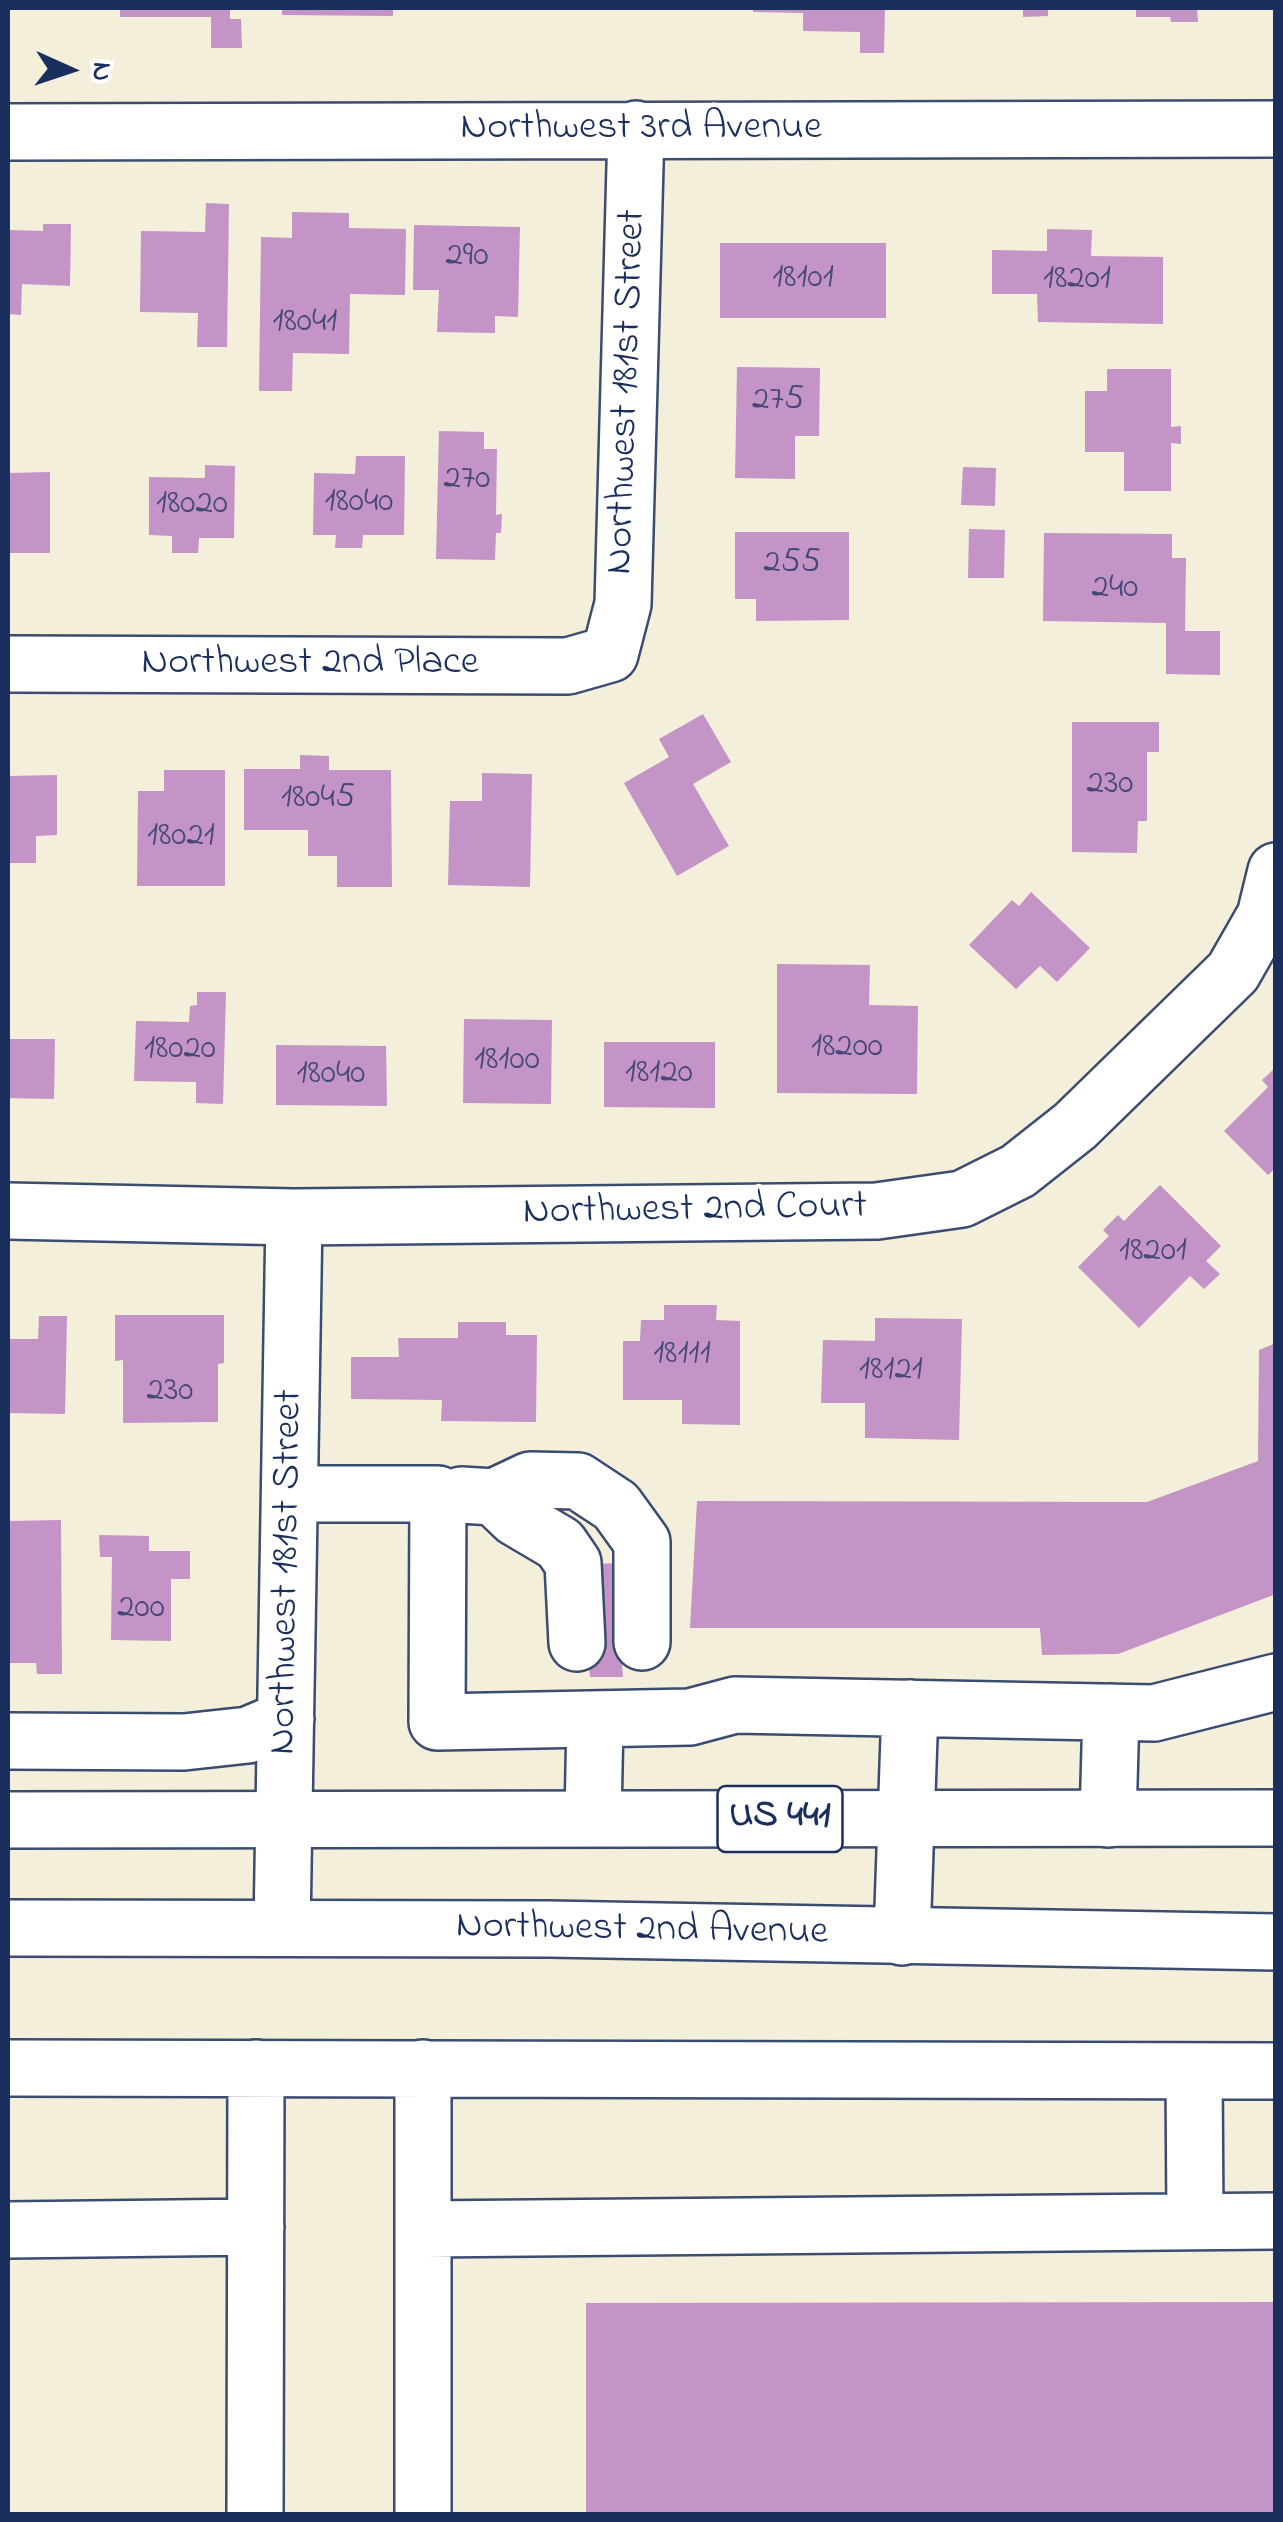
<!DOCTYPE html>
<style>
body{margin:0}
#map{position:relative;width:1283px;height:2522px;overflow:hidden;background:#f3efdb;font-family:"Indie Flower",sans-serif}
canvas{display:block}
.frame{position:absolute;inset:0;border:10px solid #1b2f5e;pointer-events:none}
.north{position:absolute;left:20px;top:20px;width:100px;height:100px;-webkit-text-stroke:8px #fff;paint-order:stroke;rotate:93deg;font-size:28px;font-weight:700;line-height:40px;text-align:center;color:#1b2f5e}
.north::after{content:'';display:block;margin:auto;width:35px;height:45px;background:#1b2f5e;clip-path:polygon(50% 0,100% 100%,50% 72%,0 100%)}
</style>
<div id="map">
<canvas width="1283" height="2522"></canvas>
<div class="frame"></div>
<div class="north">N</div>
</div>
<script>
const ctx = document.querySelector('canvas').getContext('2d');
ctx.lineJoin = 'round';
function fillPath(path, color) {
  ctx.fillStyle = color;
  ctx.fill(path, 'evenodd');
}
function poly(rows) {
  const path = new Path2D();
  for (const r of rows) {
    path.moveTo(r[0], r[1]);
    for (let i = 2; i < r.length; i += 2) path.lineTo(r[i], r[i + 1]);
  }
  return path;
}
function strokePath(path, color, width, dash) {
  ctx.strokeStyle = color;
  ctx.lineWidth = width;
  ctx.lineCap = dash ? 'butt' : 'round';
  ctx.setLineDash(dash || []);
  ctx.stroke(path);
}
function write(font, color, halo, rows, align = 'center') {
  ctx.font = font + ' "Indie Flower",sans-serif';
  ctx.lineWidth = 9;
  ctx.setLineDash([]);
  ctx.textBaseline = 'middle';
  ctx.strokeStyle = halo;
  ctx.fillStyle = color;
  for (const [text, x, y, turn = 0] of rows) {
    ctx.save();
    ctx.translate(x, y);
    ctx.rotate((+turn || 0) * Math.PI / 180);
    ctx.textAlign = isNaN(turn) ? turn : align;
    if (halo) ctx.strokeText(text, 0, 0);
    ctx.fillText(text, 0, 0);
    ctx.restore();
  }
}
fillPath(poly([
 [120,8,230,8,230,19,241,19,242,48,211,48,211,17,120,17],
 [282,8,393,8,393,16,282,15],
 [753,8,885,8,884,53,860,53,860,32,803,31,803,13,753,12],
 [1023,8,1048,8,1048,16,1023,17],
 [1136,8,1197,8,1198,22,1171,22,1170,17,1136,17],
 [206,203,229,204,227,347,197,347,198,313,140,312,141,231,205,232],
 [292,212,349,213,349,228,406,229,405,295,350,294,349,354,293,353,292,391,259,391,261,237,292,238],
 [43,224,71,224,70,286,22,284,21,315,8,314,8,230,43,231],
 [414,225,520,227,518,317,495,316,495,333,437,332,439,290,413,290],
 [1047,229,1092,230,1091,256,1163,257,1163,324,1038,322,1037,294,992,294,992,250,1047,251],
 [720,243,886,243,886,318,720,318],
 [737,367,820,368,819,436,795,436,795,479,735,478],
 [1107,369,1171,369,1171,427,1181,426,1181,444,1171,443,1171,491,1124,491,1124,452,1085,452,1085,391,1107,391],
 [439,431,484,432,484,449,497,449,496,515,502,514,501,533,496,533,495,560,436,559],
 [356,456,405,456,404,535,363,535,362,548,335,548,336,535,313,535,314,473,355,474],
 [205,465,235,466,234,538,199,538,198,553,172,553,172,536,149,535,149,477,205,478],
 [963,467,996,468,995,506,961,505],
 [50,472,50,553,8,553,8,473],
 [969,529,1005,530,1004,578,968,578],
 [735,532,849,532,849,620,756,621,756,599,735,599],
 [1044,533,1172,534,1172,558,1186,558,1185,631,1220,631,1220,675,1166,674,1166,623,1043,621],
 [703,714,731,762,693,784,729,846,677,876,624,783,669,757,659,739],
 [1072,722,1159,722,1159,752,1147,752,1147,821,1138,821,1137,853,1072,852],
 [300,755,329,756,329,770,391,770,392,887,337,887,337,856,308,856,308,830,244,830,244,769,300,769],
 [164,770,225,770,225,886,137,886,138,791,164,791],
 [482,773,532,774,530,887,448,885,450,801,482,801],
 [57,775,57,835,36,836,36,863,8,863,9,776],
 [1031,892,1090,948,1057,982,1040,966,1016,989,969,945,1012,900,1019,906],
 [777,964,870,965,869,1005,918,1006,917,1094,777,1093],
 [197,992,226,992,223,1104,196,1103,196,1082,134,1081,136,1021,189,1022,190,1006,197,1005],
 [464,1019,552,1020,551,1104,463,1103],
 [8,1039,55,1039,54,1099,8,1098],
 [604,1042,715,1042,715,1108,604,1107],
 [276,1045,386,1046,387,1106,276,1105],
 [1276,1067,1276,1168,1268,1175,1224,1131,1268,1087,1262,1080],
 [1160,1185,1221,1246,1206,1261,1220,1274,1204,1289,1190,1276,1139,1328,1078,1267,1109,1236,1103,1230,1118,1215,1124,1221],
 [664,1305,717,1305,716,1320,740,1321,740,1425,682,1424,682,1400,623,1400,623,1341,640,1341,641,1320,664,1320],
 [115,1315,224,1315,224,1363,218,1364,218,1422,123,1423,123,1360,115,1361],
 [39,1316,67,1316,65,1414,8,1413,8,1339,38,1339],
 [875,1318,962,1319,959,1440,865,1438,865,1403,821,1403,823,1340,875,1341],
 [458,1322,506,1322,506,1335,537,1335,536,1422,441,1421,442,1400,351,1399,351,1357,399,1357,398,1338,458,1338],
 [1276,1343,1276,1594,1118,1654,1042,1655,1040,1628,690,1628,697,1501,1147,1502,1258,1461,1259,1350],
 [61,1520,62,1674,37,1674,36,1663,8,1663,8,1521],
 [99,1535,149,1536,149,1551,190,1551,190,1579,171,1579,171,1641,111,1640,112,1557,100,1557],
 [622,1563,642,1664,622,1664,623,1677,590,1677,589,1666,558,1667,558,1643,591,1564],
 [1276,2302,1276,2514,586,2514,586,2303]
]), '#c394c5');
const minor = poly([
 [8,132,1276,129],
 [8,664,568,666,610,654,623,604,636,129],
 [8,1211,294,1217,877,1211,962,1199,1018,1171,1075,1126,1233,972,1265,916,1276,871],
 [290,1494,438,1494,437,1722,690,1717,735,1705,1154,1713,1276,1682],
 [461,1495,494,1497,516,1518,560,1544,573,1563,577,1643],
 [494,1497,530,1480,578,1481,616,1506,642,1542,642,1642],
 [8,1741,184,1742,248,1735,286,1719],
 [593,1818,595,1719],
 [1108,1819,1111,1712],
 [282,1928,294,1217],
 [902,1937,910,1708],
 [8,2068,1276,2071],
 [423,2068,423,2514],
 [1194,2072,1195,2221],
 [424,2229,1276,2221],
 [8,2230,256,2227],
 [255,2514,256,2068]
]);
const major = poly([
 [8,1820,1276,1818],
 [8,1928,549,1929,1276,1942]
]);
strokePath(minor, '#3b4c71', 60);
strokePath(major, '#3b4c71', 60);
strokePath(minor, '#fff', 55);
strokePath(major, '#fff', 55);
write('35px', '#454878', null, [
 ["290",467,258],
 ["18101",803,280],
 ["18201",1077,281],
 ["18041",305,324],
 ["275",778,402],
 ["270",467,481],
 ["18040",359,504],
 ["18020",192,506],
 ["255",792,565],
 ["240",1115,590],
 ["230",1110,786],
 ["18045",318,800],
 ["18021",181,838],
 ["18200",847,1049],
 ["18020",180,1051],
 ["18100",507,1062],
 ["18120",659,1075],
 ["18040",331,1076],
 ["18201",1153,1253],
 ["18111",682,1356],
 ["18121",891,1372],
 ["230",170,1393],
 ["200",141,1610]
]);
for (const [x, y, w] of [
 [780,1819,125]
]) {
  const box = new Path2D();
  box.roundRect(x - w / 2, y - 33, w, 66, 8);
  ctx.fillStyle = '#fff';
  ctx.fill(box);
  strokePath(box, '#1b2f5e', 2.5);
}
write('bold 38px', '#1b2f5e', null, [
 ["US 441",780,1819]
]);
write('40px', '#1b2f5e', '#fff', [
 ["Northwest 3rd Avenue",641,130],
 ["Northwest 181st Street",629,392,-88],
 ["Northwest 2nd Place",310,665],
 ["Northwest 2nd Court",695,1212,-1],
 ["Northwest 181st Street",289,1572,-89],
 ["Northwest 2nd Avenue",642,1932,1]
]);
</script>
